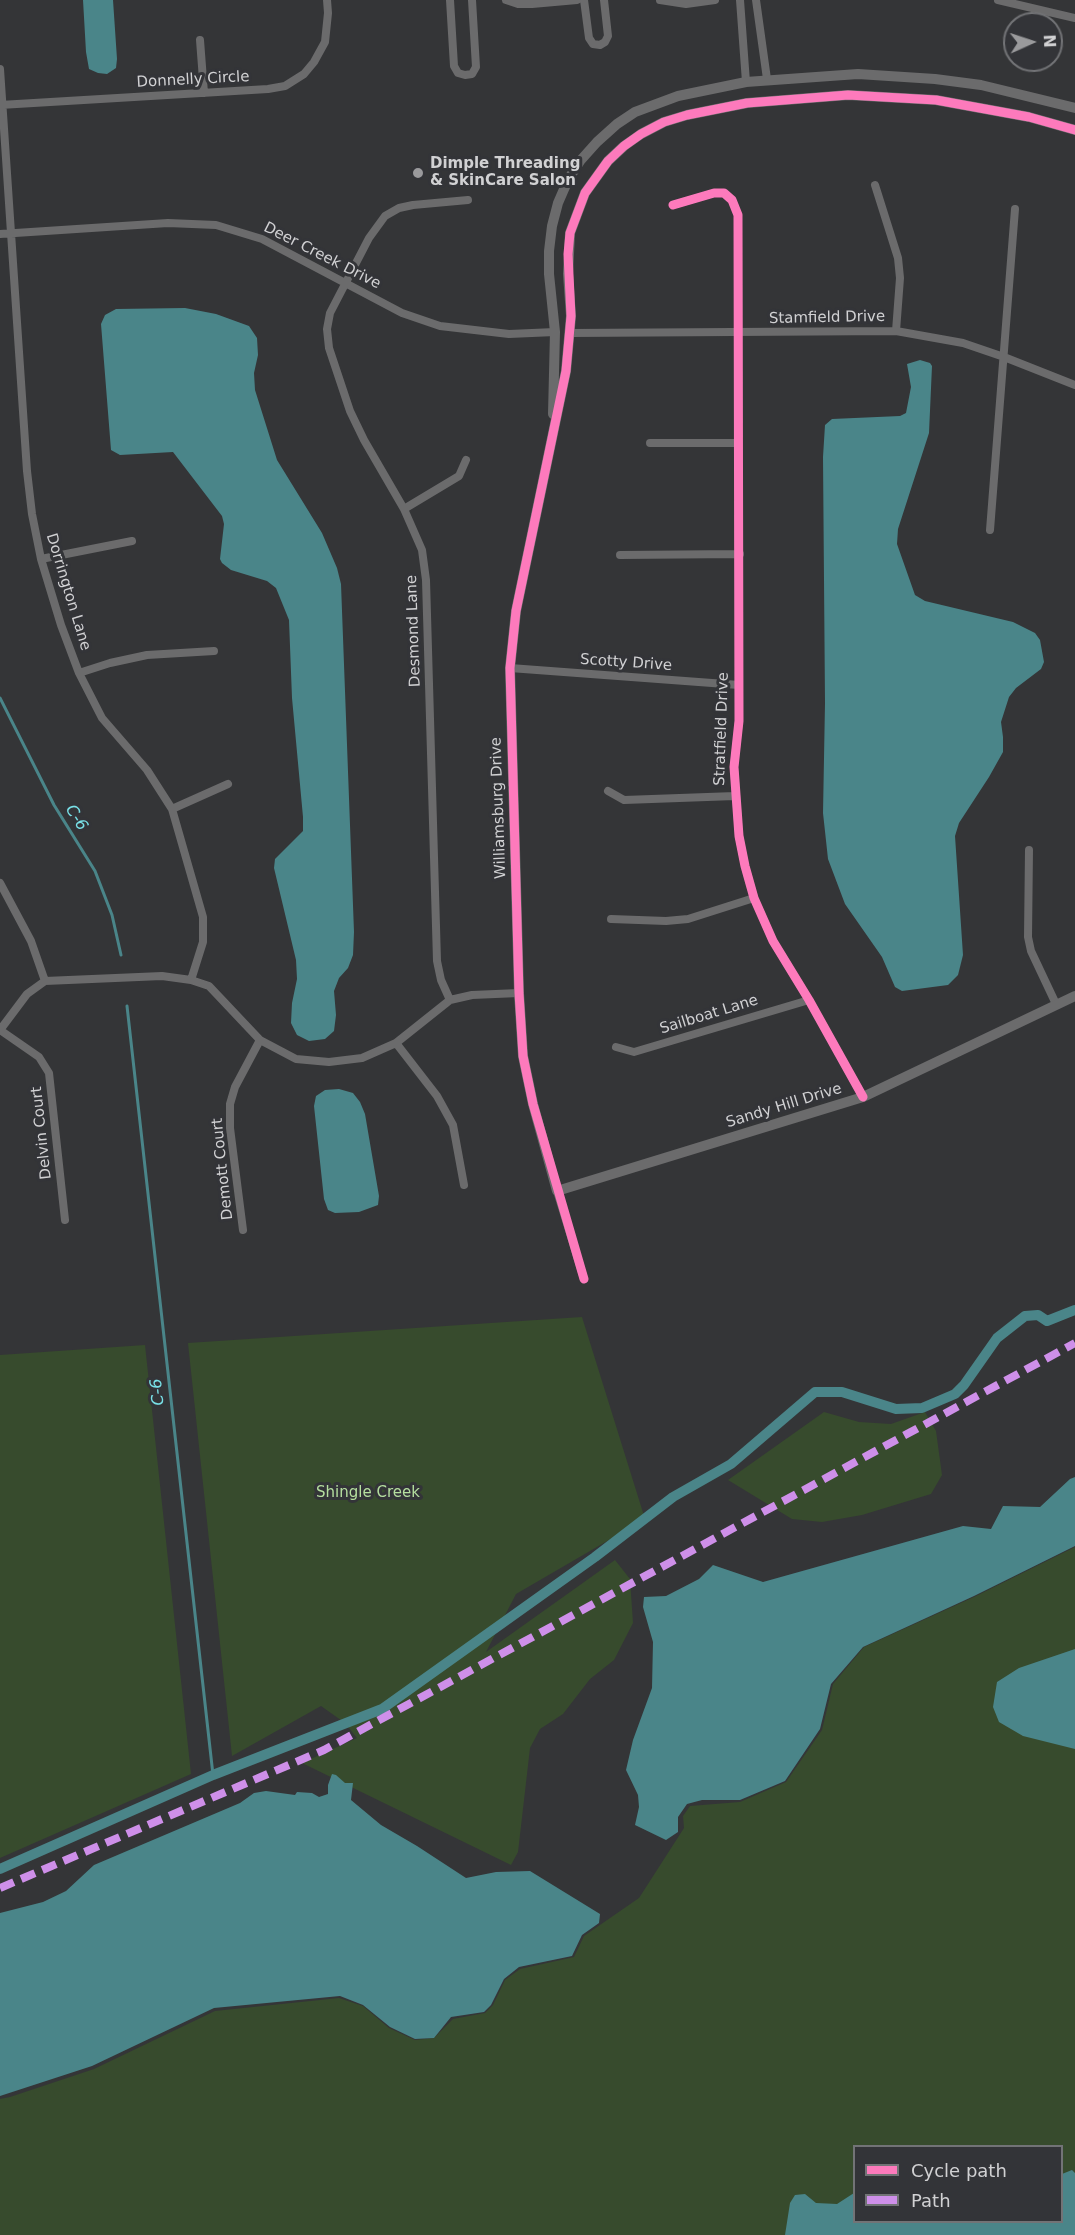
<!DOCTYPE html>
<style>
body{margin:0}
#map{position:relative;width:1075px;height:2235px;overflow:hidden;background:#343537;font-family:"DejaVu Sans",sans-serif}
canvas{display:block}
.legend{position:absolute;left:853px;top:2145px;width:210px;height:78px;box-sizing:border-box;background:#333438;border:2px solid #727376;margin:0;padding:8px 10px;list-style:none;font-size:18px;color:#d1d1d3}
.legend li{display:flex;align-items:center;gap:12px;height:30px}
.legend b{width:30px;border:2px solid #727376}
.north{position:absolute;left:1003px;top:12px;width:60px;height:60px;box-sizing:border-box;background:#333438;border:2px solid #727376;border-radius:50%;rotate:87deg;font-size:16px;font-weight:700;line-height:24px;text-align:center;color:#d1d1d3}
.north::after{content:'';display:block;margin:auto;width:21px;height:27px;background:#9a9a9c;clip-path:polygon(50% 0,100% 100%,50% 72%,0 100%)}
</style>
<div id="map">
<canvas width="1075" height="2235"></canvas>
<ul class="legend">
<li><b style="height:8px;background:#fd7abc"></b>Cycle path</li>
<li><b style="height:8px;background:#ce8fe9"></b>Path</li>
</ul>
<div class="north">N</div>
</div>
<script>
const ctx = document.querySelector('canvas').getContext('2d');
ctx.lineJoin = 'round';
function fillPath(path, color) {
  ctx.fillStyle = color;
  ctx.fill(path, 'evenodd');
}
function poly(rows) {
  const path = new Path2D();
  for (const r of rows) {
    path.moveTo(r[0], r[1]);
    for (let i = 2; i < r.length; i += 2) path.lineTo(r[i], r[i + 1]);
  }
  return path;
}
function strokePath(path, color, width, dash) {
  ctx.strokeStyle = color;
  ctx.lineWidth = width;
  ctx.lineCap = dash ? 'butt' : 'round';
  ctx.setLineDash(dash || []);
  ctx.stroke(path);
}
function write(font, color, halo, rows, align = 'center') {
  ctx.font = font + ' "DejaVu Sans",sans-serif';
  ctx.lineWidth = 6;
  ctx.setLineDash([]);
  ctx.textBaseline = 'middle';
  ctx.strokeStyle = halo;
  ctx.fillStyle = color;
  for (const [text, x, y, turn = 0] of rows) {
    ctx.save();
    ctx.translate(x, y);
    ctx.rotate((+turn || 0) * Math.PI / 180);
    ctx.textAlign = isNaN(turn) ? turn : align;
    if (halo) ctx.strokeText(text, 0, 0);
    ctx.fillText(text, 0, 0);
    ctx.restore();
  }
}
fillPath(poly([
 [582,1317,645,1519,516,1594,486,1652,615,1560,630,1579,633,1623,614,1660,590,1679,563,1714,540,1729,530,1748,518,1852,511,1865,302,1763,357,1738,345,1723,321,1706,232,1756,188,1343],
 [145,1345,191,1774,0,1858,0,1355],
 [824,1412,859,1422,891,1424,925,1412,936,1431,942,1475,931,1494,862,1515,822,1522,792,1519,728,1480],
 [1075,1547,1075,2235,0,2235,0,2099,10,2097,94,2069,215,2011,339,1998,363,2006,389,2028,415,2040,434,2038,453,2019,485,2013,493,2005,505,1980,520,1969,574,1957,584,1936,639,1898,684,1828,683,1816,690,1806,740,1802,786,1782,822,1730,833,1684,864,1647,974,1597],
 [854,2146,1062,2146,1062,2222,854,2222]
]), '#374b2d');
fillPath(poly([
 [83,0,113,0,117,59,116,68,107,74,98,73,89,69,86,52],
 [185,308,216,314,249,326,257,338,258,355,254,373,255,390,277,460,322,533,337,568,341,584,354,932,353,955,348,968,339,978,334,991,336,1015,334,1031,325,1039,309,1041,297,1035,291,1023,292,1003,297,979,296,960,274,868,275,859,303,831,303,817,292,698,289,620,276,588,267,581,231,570,222,563,220,559,224,524,222,516,173,452,120,455,111,450,101,324,105,315,116,309],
 [920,360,930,363,932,366,929,433,898,529,897,544,915,595,925,601,1013,622,1035,633,1040,640,1044,662,1041,669,1016,688,1009,697,1001,722,1003,737,1003,752,989,777,959,823,955,836,963,955,958,975,948,985,902,991,895,987,882,957,845,904,828,859,823,813,825,703,823,457,825,425,832,419,900,416,906,413,911,387,907,364],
 [339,1089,353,1093,360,1102,365,1114,379,1196,378,1205,359,1212,335,1213,328,1210,324,1199,314,1106,316,1096,325,1090],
 [1075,1477,1075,1546,974,1596,863,1647,831,1684,820,1729,785,1781,740,1800,702,1800,687,1804,678,1817,678,1832,666,1840,635,1825,639,1807,638,1795,626,1770,633,1740,652,1688,653,1642,643,1607,644,1597,666,1596,699,1579,713,1565,763,1582,963,1526,991,1529,1003,1506,1040,1507,1070,1479],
 [1075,1649,1075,1749,1023,1736,999,1722,993,1707,997,1682,1019,1668],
 [332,1774,336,1775,345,1783,353,1783,351,1800,381,1825,417,1846,466,1878,496,1872,530,1871,600,1914,599,1923,582,1935,572,1956,519,1967,504,1979,491,2005,484,2012,451,2017,434,2038,415,2039,390,2027,363,2005,340,1996,214,2008,92,2066,0,2096,0,1913,43,1902,66,1891,94,1865,240,1803,254,1793,266,1791,295,1795,297,1792,312,1793,319,1797,328,1794,328,1785],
 [1072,2170,1075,2173,1075,2235,785,2235,790,2203,795,2195,805,2194,816,2203,837,2204,854,2193,854,2222,1062,2222,1062,2174]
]), '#4a8589');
strokePath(poly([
 [0,698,54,805,95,871,112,915,121,955],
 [127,1006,213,1775]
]), '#4a8589', 3);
strokePath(poly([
 [0,1869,213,1775,382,1709,595,1557,673,1497,731,1464,815,1392,842,1392,896,1409,922,1408,955,1394,964,1385,997,1338,1025,1316,1038,1315,1047,1321,1075,1310]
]), '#4a8589', 10);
strokePath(poly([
 [450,0,454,66,458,73,465,75,472,74,476,67,472,0],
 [506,0,518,4,532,4,577,0],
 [584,0,589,38,593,44,600,45,605,42,608,36,604,0],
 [660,0,686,4,715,0],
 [740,0,746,82],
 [756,0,767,79],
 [998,0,1075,18],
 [200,40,204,93],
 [0,69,27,471,32,514,41,559,61,625,79,673,102,718,147,770,172,809,203,917,203,942,191,980],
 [0,105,268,89,285,86,304,74,314,62,325,42,328,13,327,0],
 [875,185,898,258,900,278,896,331],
 [673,205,714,193,724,193,732,200,738,215,739,721,734,767,739,836,745,866,754,898,773,941,809,1000,863,1097],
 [0,234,168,223,216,225,262,239,402,313,440,326,509,334,555,332],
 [570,333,896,331,963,343,1004,357,1075,385],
 [650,443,738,443],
 [404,509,459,476,466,460],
 [990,530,1015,209],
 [620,555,740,554],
 [41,559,132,541],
 [510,668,739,685],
 [79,673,110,663,147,655,214,651],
 [608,791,624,800,735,796],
 [172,809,228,784],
 [1029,850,1028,937,1031,951,1056,1004],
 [0,883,31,941,45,981],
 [611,919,666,921,688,919,754,898],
 [450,1000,441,980,437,961,426,580,422,550,404,509,364,440,350,411,329,348,327,329,330,313,369,238,385,216,399,208,413,205,468,200],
 [396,1043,437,1096,453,1125,464,1185],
 [616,1047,634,1052,809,1000],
 [557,1191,584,1279],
 [65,1220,49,1073,39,1057,0,1030,27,994,45,981,162,976,191,980,209,986,260,1040,296,1059,329,1062,362,1058,396,1043,450,1000,472,995,519,993],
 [243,1230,230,1128,230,1104,235,1087,260,1040]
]), '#6b6b6c', 8);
strokePath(poly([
 [1075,130,1029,117,936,100,848,95,747,103,687,115,664,122,641,134,624,146,608,161,585,193,570,233,568,274,571,316,566,371,516,611,510,668,519,993,523,1056,533,1104,557,1191,863,1097,1075,996],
 [553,414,555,332,549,274,549,251,552,226,558,203,568,180,580,161,597,142,617,124,635,112,678,96,746,82,858,74,935,79,981,85,1075,108]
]), '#6b6b6c', 10);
strokePath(poly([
 [0,1888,324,1750,1075,1343]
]), '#ce8fe9', 8, [15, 8]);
strokePath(poly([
 [673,205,714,193,724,193,732,200,738,215,739,721,734,767,739,836,745,866,754,898,773,941,809,1000,863,1097],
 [584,1279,533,1104,523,1056,519,993,510,668,516,611,566,371,571,316,568,254,570,233,585,193,608,161,624,146,641,134,664,122,687,115,747,103,848,95,936,100,1029,117,1075,130]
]), '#fd7abc', 9);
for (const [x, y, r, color] of [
 [418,173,6,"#9a9a9c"]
]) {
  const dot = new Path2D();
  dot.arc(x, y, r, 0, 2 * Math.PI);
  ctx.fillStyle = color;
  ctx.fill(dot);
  strokePath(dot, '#333438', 2);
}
write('15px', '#d1d1d3', '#333438', [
 ["Donnelly Circle",193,80,-3],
 ["Deer Creek Drive",322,256,27],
 ["Stamfield Drive",827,318,-1],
 ["Dorrington Lane",68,592,73],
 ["Desmond Lane",414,631,-92],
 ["Scotty Drive",626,663,4],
 ["Stratfield Drive",722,729,-88],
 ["Williamsburg Drive",499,808,-92],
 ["Sailboat Lane",709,1015,-17],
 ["Sandy Hill Drive",784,1106,-17],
 ["Delvin Court",42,1133,-96],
 ["Demott Court",223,1169,-96]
]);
write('bold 15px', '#d1d1d3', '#333438', [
 ["Dimple Threading",430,164],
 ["& SkinCare Salon",430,181]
], 'left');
write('15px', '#b5df9f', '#333438', [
 ["Shingle Creek",368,1493]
]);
write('italic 16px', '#79e1e7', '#333438', [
 ["C-6",76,818,58],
 ["C-6",158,1392,-96]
]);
</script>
